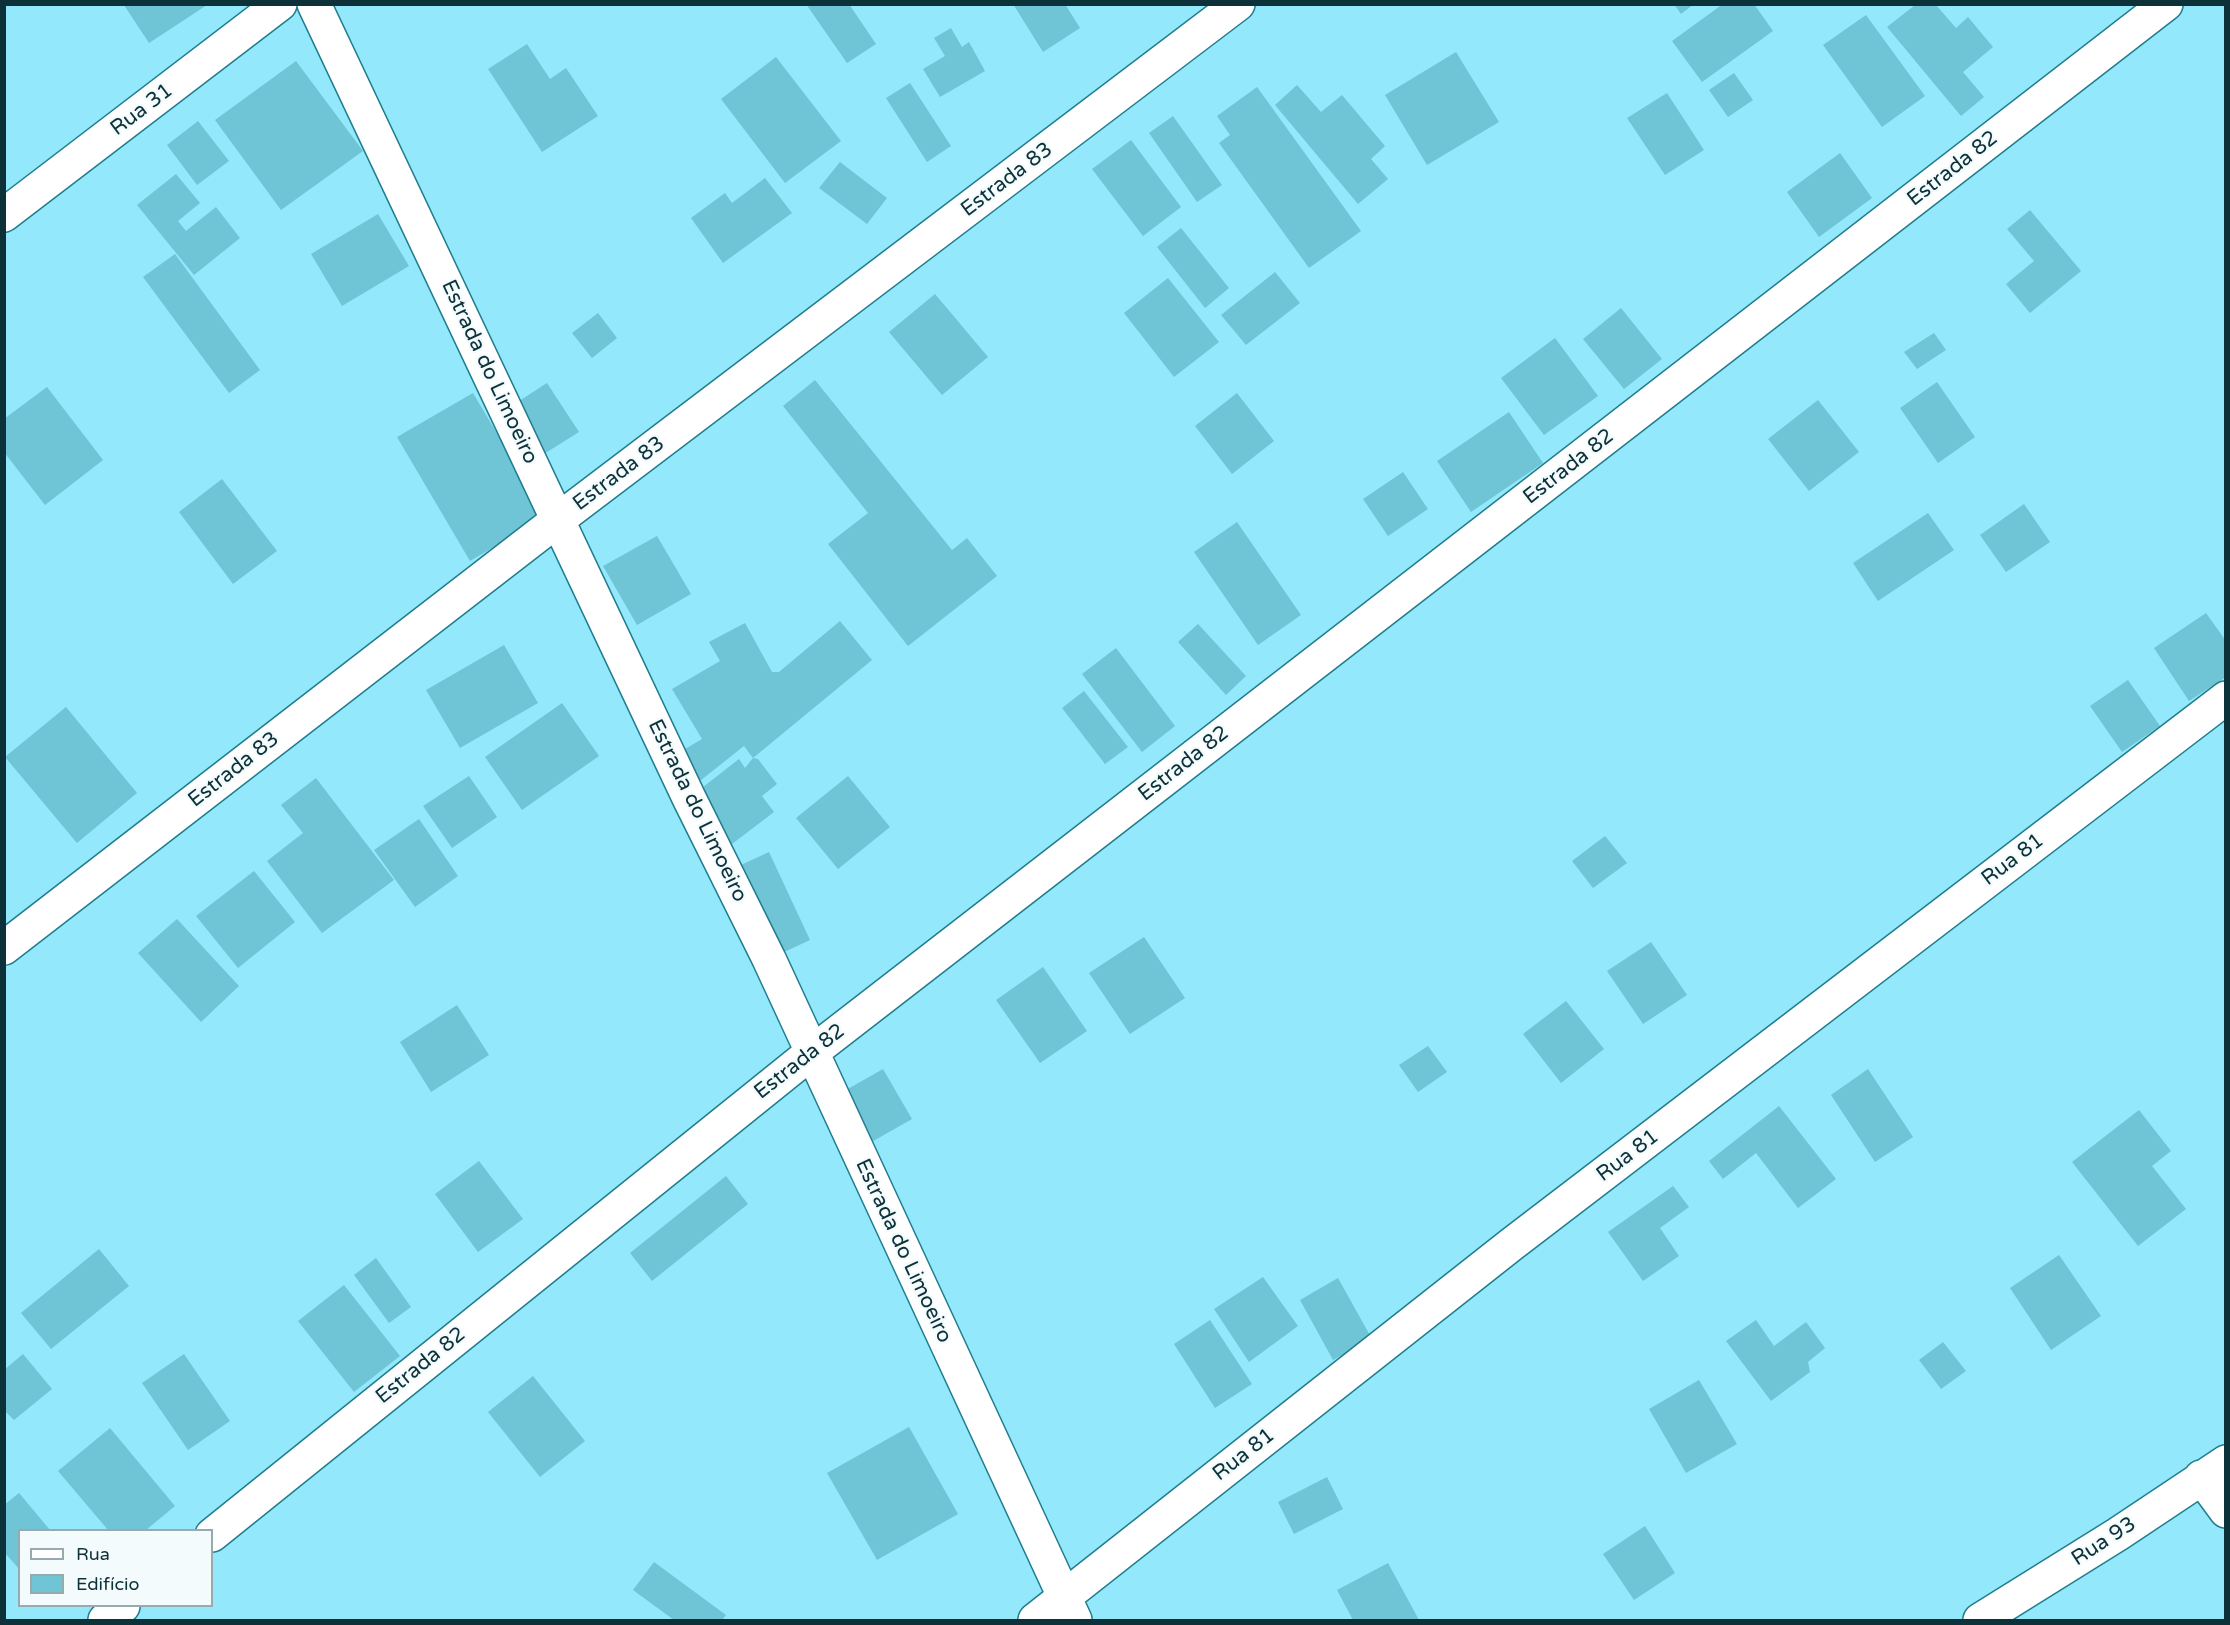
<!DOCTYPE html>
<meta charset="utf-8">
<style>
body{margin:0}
#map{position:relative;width:2230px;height:1625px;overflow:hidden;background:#93e8fb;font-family:"Varela Round",sans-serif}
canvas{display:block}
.frame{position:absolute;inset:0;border:6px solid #0c3138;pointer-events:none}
.legend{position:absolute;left:18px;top:1529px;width:195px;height:78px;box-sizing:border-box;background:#f4fbfd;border:2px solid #97aaae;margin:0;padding:8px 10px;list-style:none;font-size:18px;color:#0c3138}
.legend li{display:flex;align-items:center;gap:12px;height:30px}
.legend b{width:30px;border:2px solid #97aaae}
</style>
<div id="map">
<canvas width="2230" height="1625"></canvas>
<div class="frame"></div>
<ul class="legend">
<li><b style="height:8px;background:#fff"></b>Rua</li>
<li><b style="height:16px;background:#6fc4d6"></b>Edifício</li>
</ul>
</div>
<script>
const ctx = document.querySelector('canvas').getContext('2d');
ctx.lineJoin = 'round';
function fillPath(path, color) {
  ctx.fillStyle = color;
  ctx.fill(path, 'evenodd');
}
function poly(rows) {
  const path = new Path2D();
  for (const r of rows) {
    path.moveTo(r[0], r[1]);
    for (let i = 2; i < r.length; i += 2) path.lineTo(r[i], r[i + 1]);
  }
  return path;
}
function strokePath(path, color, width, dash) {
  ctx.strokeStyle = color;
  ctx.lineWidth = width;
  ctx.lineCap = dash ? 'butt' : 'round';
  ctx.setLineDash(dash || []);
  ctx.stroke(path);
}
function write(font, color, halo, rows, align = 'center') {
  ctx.font = font + ' "Varela Round",sans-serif';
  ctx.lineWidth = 4.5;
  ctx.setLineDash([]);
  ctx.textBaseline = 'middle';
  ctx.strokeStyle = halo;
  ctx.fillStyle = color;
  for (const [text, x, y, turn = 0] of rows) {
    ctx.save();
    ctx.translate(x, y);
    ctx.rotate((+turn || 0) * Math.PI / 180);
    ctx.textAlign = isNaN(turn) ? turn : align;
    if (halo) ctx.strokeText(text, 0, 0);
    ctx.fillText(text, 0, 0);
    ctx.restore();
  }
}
fillPath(poly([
 [806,4,849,4,876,44,847,63],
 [1013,4,1065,4,1080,28,1043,52],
 [1674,4,1694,4,1681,14],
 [1723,4,1754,4,1773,31,1702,82,1672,41],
 [124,5,207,5,149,43],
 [1915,5,1936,5,1956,28,1968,17,1993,47,1963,72,1984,97,1961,116,1887,27],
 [1866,15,1925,96,1882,127,1823,45],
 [951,28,962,47,969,42,985,71,940,97,923,69,945,56,934,38],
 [527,44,550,79,566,68,598,116,542,152,488,69],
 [1456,52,1499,122,1427,165,1385,95],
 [776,57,841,141,785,183,721,99],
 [296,61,363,151,281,210,215,120],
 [1734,73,1753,100,1728,117,1709,90],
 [910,83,951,146,927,162,886,98],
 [1297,85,1321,112,1342,95,1385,146,1371,159,1388,179,1358,204,1275,105],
 [1257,87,1361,231,1309,268,1219,143,1230,135,1217,116],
 [1667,93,1704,150,1665,175,1627,118],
 [1173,116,1222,185,1197,202,1149,133],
 [198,121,229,161,197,185,167,145],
 [1131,140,1181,207,1143,236,1092,169],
 [1840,153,1872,198,1819,237,1787,192],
 [840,162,887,198,867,224,819,188],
 [176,174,200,203,178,221,186,231,216,207,240,238,194,275,137,205],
 [765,178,792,213,723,263,691,218,725,193,732,203],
 [2030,210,2081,271,2030,313,2006,284,2034,261,2007,229],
 [378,214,409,266,342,306,311,254],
 [1181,228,1229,288,1205,308,1157,247],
 [175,254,260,370,229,393,143,277],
 [1275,272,1300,303,1246,345,1221,315],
 [1168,278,1219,342,1174,377,1124,313],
 [935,294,988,357,942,395,889,332],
 [1621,308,1662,359,1624,389,1583,339],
 [598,313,617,338,592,358,572,333],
 [1934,333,1946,350,1917,369,1904,352],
 [1555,338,1598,396,1544,435,1501,378],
 [815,380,952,550,967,538,997,576,908,646,828,544,868,513,783,406],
 [1937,382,1975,437,1938,463,1900,408],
 [547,383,579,432,544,454,513,405],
 [47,387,103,460,45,505,4,452,4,419],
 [473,393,546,516,470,561,397,437],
 [1237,393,1274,441,1232,474,1195,426],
 [1818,400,1859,452,1809,491,1768,439],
 [1509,412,1543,463,1471,512,1437,461],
 [1403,472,1428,509,1388,536,1363,499],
 [222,479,277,551,233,584,179,512],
 [2024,504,2050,542,2006,572,1980,535],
 [1928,513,1954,550,1878,601,1853,563],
 [1237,522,1301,615,1258,645,1194,552],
 [657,536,691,594,637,625,603,566],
 [2206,613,2226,641,2226,677,2189,701,2154,648],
 [840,621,872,660,753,758,744,746,691,788,680,752,702,739,672,689,720,661,709,642,745,623,772,672,779,672],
 [1198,624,1246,676,1226,695,1178,642],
 [504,645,538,703,460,748,426,690],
 [1116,648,1175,726,1142,752,1082,674],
 [2128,680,2160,726,2122,752,2090,706],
 [1084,691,1128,747,1105,764,1062,708],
 [562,703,599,756,522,810,485,757],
 [66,707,137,793,77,843,5,757],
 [753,758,758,759,777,784,762,796,774,812,728,847,689,798,739,759,745,768],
 [469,776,497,817,452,848,423,806],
 [848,776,890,827,838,869,796,818],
 [316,778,394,880,322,933,267,861,303,833,281,805],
 [419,819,458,876,415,907,374,850],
 [1605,836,1627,863,1593,888,1572,861],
 [769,852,810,940,769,959,728,871],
 [254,871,295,922,238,968,196,916],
 [177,919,239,986,201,1022,138,953],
 [1144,937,1185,998,1130,1034,1089,973],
 [1651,942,1687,995,1643,1024,1607,971],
 [1043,967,1087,1031,1040,1063,996,1000],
 [1566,1001,1604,1049,1561,1083,1523,1034],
 [457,1005,489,1055,431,1092,400,1042],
 [1428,1046,1447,1072,1418,1092,1399,1065],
 [883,1069,912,1119,868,1144,839,1094],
 [1868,1069,1913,1137,1875,1162,1831,1095],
 [1779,1106,1836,1179,1798,1208,1756,1153,1723,1179,1709,1161],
 [2139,1110,2171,1151,2152,1166,2186,1209,2138,1246,2072,1162],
 [479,1161,523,1219,478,1252,435,1194],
 [726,1176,748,1204,652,1281,630,1253],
 [1673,1186,1689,1207,1660,1228,1679,1256,1643,1281,1608,1232],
 [99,1249,129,1286,51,1349,21,1313],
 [2059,1255,2101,1316,2051,1350,2010,1288],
 [376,1258,411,1307,389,1323,354,1275],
 [1263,1277,1298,1326,1249,1362,1214,1309],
 [1338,1278,1372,1339,1333,1360,1300,1300],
 [344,1285,400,1356,354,1392,298,1321],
 [1210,1320,1252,1384,1215,1408,1174,1344],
 [1756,1320,1774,1346,1806,1322,1825,1348,1808,1362,1810,1372,1771,1401,1726,1341],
 [1943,1342,1966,1371,1941,1389,1919,1360],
 [23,1354,52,1389,14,1420,4,1410,4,1370],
 [184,1354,230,1421,188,1450,142,1383],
 [533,1376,585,1441,540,1477,488,1412],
 [1699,1380,1737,1444,1686,1473,1649,1409],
 [909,1427,958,1514,877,1560,827,1473],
 [110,1428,175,1506,146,1530,108,1530,58,1471],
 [1327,1477,1343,1509,1294,1534,1278,1502],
 [19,1493,50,1530,20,1530,20,1570,4,1552,4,1505],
 [1645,1526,1675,1573,1634,1600,1603,1554],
 [654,1562,726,1615,722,1620,674,1620,633,1590],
 [1388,1563,1419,1620,1353,1620,1337,1590]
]), '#6fc4d6');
const minor = poly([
 [314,4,689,798,769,959,1075,1620],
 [4,215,280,4],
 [4,948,559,519,1238,4],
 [2201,1477,2226,1511],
 [212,1535,811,1053,2166,4],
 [105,1620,123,1606],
 [1035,1620,1512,1244,2226,698],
 [1980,1620,2118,1534,2226,1462]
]);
strokePath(minor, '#207d8e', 36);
strokePath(minor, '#fff', 33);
write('21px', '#0c3138', '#f4fbfd', [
 ["Rua 31",142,110,-37],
 ["Estrada 82",1953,169,-38],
 ["Estrada 83",1007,180,-37],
 ["Estrada do Limoeiro",489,372,65],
 ["Estrada 82",1569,467,-38],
 ["Estrada 83",619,474,-37],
 ["Estrada 82",1184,764,-38],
 ["Estrada 83",234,770,-38],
 ["Estrada do Limoeiro",697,811,64],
 ["Rua 81",2013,860,-37],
 ["Estrada 82",800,1062,-38],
 ["Rua 81",1628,1156,-37],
 ["Estrada do Limoeiro",903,1251,65],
 ["Estrada 82",421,1366,-39],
 ["Rua 81",1244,1455,-38],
 ["Rua 93",2104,1542,-33]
]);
</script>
